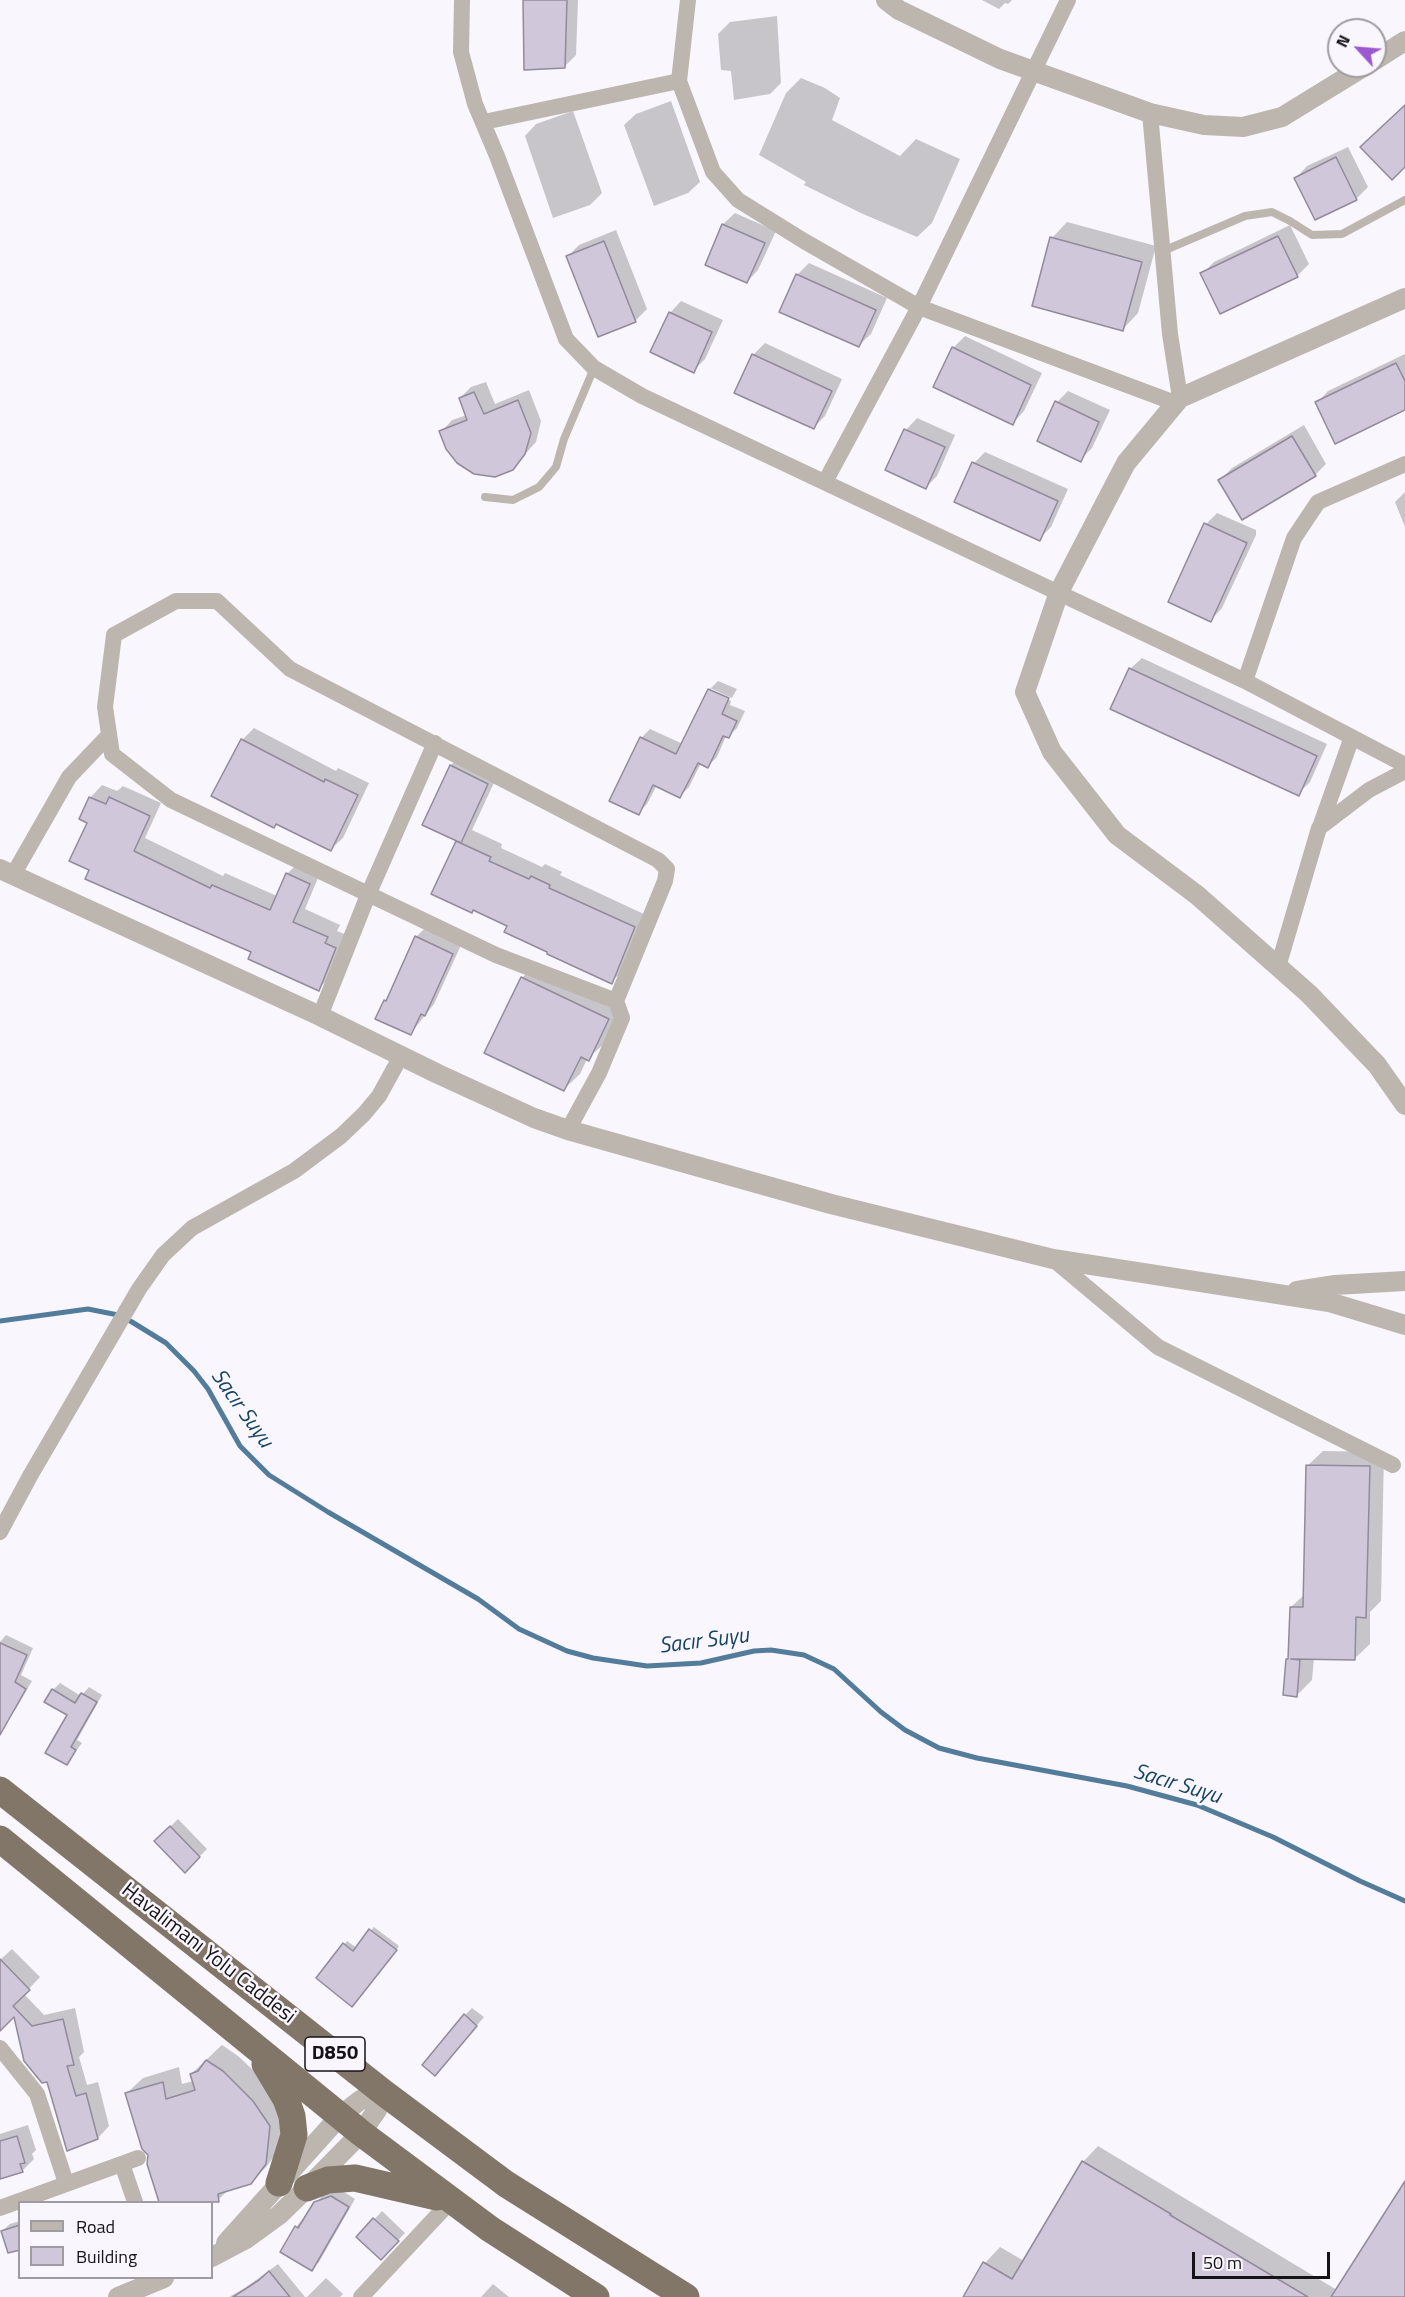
<!DOCTYPE html>
<meta charset="utf-8">
<style>
body{margin:0}
#map{position:relative;width:1405px;height:2297px;overflow:hidden;background:#f9f6fd;font-family:"Titillium Web",sans-serif}
canvas{display:block}
.legend{position:absolute;left:18px;top:2201px;width:195px;height:78px;box-sizing:border-box;background:#f9f6fd;border:2px solid #9e9ba1;margin:0;padding:8px 10px;list-style:none;font-size:18px;color:#151218}
.legend li{display:flex;align-items:center;gap:12px;height:30px}
.legend b{width:30px;border:2px solid #9e9ba1}
.north{position:absolute;left:1327px;top:18px;width:60px;height:60px;box-sizing:border-box;background:#f9f6fd;border:2px solid #9e9ba1;border-radius:50%;rotate:296deg;font-size:16px;font-weight:700;line-height:24px;text-align:center;color:#151218}
.north::after{content:'';display:block;margin:auto;width:21px;height:27px;background:#9c59cf;clip-path:polygon(50% 0,100% 100%,50% 72%,0 100%)}
.scale{position:absolute;left:1192px;top:2252px;width:138px;height:27px;box-sizing:border-box;border:3px solid #151218;border-top:0;padding-left:8px;font-size:18px;line-height:21px;white-space:nowrap;color:#151218;-webkit-text-stroke:4px #f9f6fd;paint-order:stroke}
</style>
<div id="map">
<canvas width="1405" height="2297"></canvas>
<ul class="legend">
<li><b style="height:8px;background:#bdb6af"></b>Road</li>
<li><b style="height:16px;background:#d0c8da"></b>Building</li>
</ul>
<div class="north">N</div>
<div class="scale">50 m</div>
</div>
<script>
const ctx = document.querySelector('canvas').getContext('2d');
ctx.lineJoin = 'round';
function fillPath(path, color) {
  ctx.fillStyle = color;
  ctx.fill(path, 'evenodd');
}
function poly(rows) {
  const path = new Path2D();
  for (const r of rows) {
    path.moveTo(r[0], r[1]);
    for (let i = 2; i < r.length; i += 2) path.lineTo(r[i], r[i + 1]);
  }
  return path;
}
function strokePath(path, color, width, dash) {
  ctx.strokeStyle = color;
  ctx.lineWidth = width;
  ctx.lineCap = dash ? 'butt' : 'round';
  ctx.setLineDash(dash || []);
  ctx.stroke(path);
}
function write(font, color, halo, rows, align = 'center') {
  ctx.font = font + ' "Titillium Web",sans-serif';
  ctx.lineWidth = 5;
  ctx.setLineDash([]);
  ctx.textBaseline = 'middle';
  ctx.strokeStyle = halo;
  ctx.fillStyle = color;
  for (const [text, x, y, turn = 0] of rows) {
    ctx.save();
    ctx.translate(x, y);
    ctx.rotate((+turn || 0) * Math.PI / 180);
    ctx.textAlign = isNaN(turn) ? turn : align;
    if (halo) ctx.strokeText(text, 0, 0);
    ctx.fillText(text, 0, 0);
    ctx.restore();
  }
}
fillPath(poly([
 [525,0,578,0,576,55,564,67],
 [982,0,1012,0,1008,4,1005,3,999,9],
 [777,16,781,83,770,94,734,100,731,71,721,70,718,34,730,22],
 [801,78,825,88,840,98,832,120,900,156,916,139,960,159,932,223,917,237,863,214,804,185,806,182,759,155,786,93],
 [671,101,700,182,688,193,654,206,624,125,636,114],
 [573,111,602,193,590,205,553,218,525,136,536,124],
 [1348,147,1368,187,1356,199,1296,178,1307,166],
 [735,213,776,231,758,270,747,282,707,264,723,224],
 [1067,222,1156,246,1138,313,1123,329,1052,238],
 [1290,225,1309,264,1297,276,1202,274,1214,262],
 [616,230,647,309,635,321,568,256,579,245],
 [809,263,887,298,871,334,859,345,797,275],
 [681,301,723,320,705,359,693,371,670,313],
 [965,336,1042,373,1024,411,1013,423,953,348],
 [765,343,842,379,825,416,814,427,753,355],
 [1405,354,1405,408,1317,403,1328,391],
 [486,382,495,404,529,390,541,421,536,442,512,469,441,432,452,420,467,415,460,398,471,387],
 [1068,391,1110,410,1092,448,1080,460,1057,402],
 [917,418,955,435,937,476,926,487,887,470,906,430],
 [1304,425,1326,464,1315,475,1220,480,1232,468],
 [985,452,1068,489,1051,527,1039,539,974,463],
 [1405,492,1405,527,1395,502],
 [1217,513,1256,530,1256,535,1222,608,1211,620,1206,524],
 [1142,658,1327,744,1310,782,1298,794,1130,669],
 [718,681,737,689,732,698,710,688,710,692,731,701,730,705,745,711,737,728,728,737,726,736,717,757,708,766,701,763,689,787,680,796,657,785,647,804,638,813,641,738,650,729,683,744,709,690],
 [254,728,336,771,338,768,369,783,343,838,331,849,277,823,274,827,242,740],
 [463,754,499,772,472,830,502,844,501,848,542,867,545,864,562,872,560,875,646,915,624,970,611,982,549,952,509,925,475,909,472,912,457,842,458,840,424,824,451,765],
 [102,785,117,791,123,786,161,803,145,838,223,876,225,873,277,896,287,874,299,862,321,871,305,909,340,925,337,931,347,935,331,977,318,989,253,951,91,869,90,798],
 [426,927,462,943,434,1004,411,1033,385,1001,389,996,416,937],
 [537,962,623,1003,604,1044,587,1059,580,1074,564,1089,522,978],
 [1323,1451,1384,1452,1381,1601,1370,1612,1370,1644,1354,1659,1314,1658,1312,1680,1297,1695,1287,1659,1290,1657,1291,1607,1305,1594,1307,1466],
 [6,1635,33,1648,21,1675,32,1681,16,1709,9,1717,0,1712,0,1642],
 [60,1683,81,1696,89,1687,102,1695,77,1740,82,1743,67,1763,69,1715,53,1690],
 [178,1819,207,1849,185,1871,156,1841],
 [374,1927,399,1946,355,2002,318,1978,347,1941,357,1948],
 [12,1949,40,1977,24,1994,44,2015,75,2008,84,2052,79,2057,87,2085,98,2082,109,2126,98,2138,48,2080,15,2014,0,2019,0,1960],
 [472,2008,484,2017,442,2067,465,2015],
 [222,2045,238,2056,269,2085,285,2110,281,2147,266,2167,250,2183,229,2189,218,2200,210,2202,160,2202,148,2163,150,2155,127,2093,143,2078,179,2067,182,2084,193,2081,191,2074],
 [28,2125,36,2150,32,2154,34,2159,22,2171,0,2178,0,2134],
 [1098,2146,1337,2290,1405,2184,1405,2297,964,2297,985,2263,1000,2247,1024,2261,1083,2162],
 [339,2189,355,2199,319,2262,311,2269,296,2227,323,2195],
 [382,2211,405,2233,381,2258,358,2237],
 [20,2221,20,2248,2,2231,10,2224],
 [278,2264,305,2297,229,2297,245,2288],
 [326,2278,343,2294,340,2297,307,2297],
 [493,2284,509,2297,481,2297]
]), '#0003');
strokePath(poly([
 [0,1321,88,1309,118,1315,132,1322,166,1343,194,1371,208,1389,240,1446,269,1475,328,1512,478,1599,519,1629,567,1651,593,1658,647,1666,701,1663,754,1651,771,1650,804,1655,834,1669,881,1712,905,1730,939,1748,977,1758,1127,1786,1197,1805,1273,1837,1360,1881,1405,1901]
]), '#537c9b', 5);
const building = poly([
 [523,0,567,0,565,68,524,70,523,0],
 [1405,105,1405,167,1392,180,1360,147,1405,105],
 [1336,157,1357,200,1315,220,1294,178,1336,157],
 [722,224,765,243,747,283,705,265,722,224],
 [1278,236,1298,277,1220,314,1200,273,1278,236],
 [1050,237,1142,262,1123,331,1032,306,1050,237],
 [604,241,636,322,598,337,566,256,604,241],
 [796,274,876,310,859,347,779,312,796,274],
 [669,312,712,332,694,373,650,352,669,312],
 [952,347,1031,385,1013,425,933,387,952,347],
 [752,354,832,391,814,429,734,393,752,354],
 [1396,363,1405,381,1405,410,1335,444,1315,402,1396,363],
 [474,392,484,414,518,400,531,433,525,454,513,470,495,477,474,474,457,463,446,449,439,431,467,420,459,398,474,392],
 [1055,401,1099,422,1081,462,1037,441,1055,401],
 [904,429,945,447,926,489,885,470,904,429],
 [1292,436,1316,476,1242,520,1218,480,1292,436],
 [972,462,1058,501,1040,541,954,502,972,462],
 [1204,523,1247,543,1211,622,1168,602,1204,523],
 [1129,668,1317,756,1299,796,1110,709,1129,668],
 [708,689,729,698,722,714,737,721,729,738,723,736,708,768,698,763,680,798,653,785,639,815,609,801,640,737,676,754,708,689],
 [241,739,324,782,325,779,358,795,331,851,276,824,274,828,211,796,241,739],
 [450,765,488,784,461,843,422,825,450,765],
 [89,797,106,804,109,797,150,816,134,851,210,888,212,885,270,910,286,873,310,884,293,922,328,937,325,943,336,948,319,991,248,959,251,952,85,879,89,870,69,861,87,823,79,819,89,797],
 [456,841,491,857,489,861,529,879,531,876,550,885,549,888,635,927,612,984,547,954,547,952,504,932,507,926,473,910,472,913,431,894,456,841],
 [415,936,453,954,425,1016,421,1014,411,1035,375,1019,384,1000,386,1001,415,936],
 [521,977,609,1019,589,1061,581,1057,564,1091,484,1053,521,977],
 [1306,1465,1370,1466,1366,1618,1356,1617,1355,1660,1291,1659,1300,1660,1297,1697,1283,1695,1286,1659,1288,1659,1290,1607,1303,1607,1306,1465],
 [0,1643,27,1655,15,1682,26,1689,0,1735,0,1643],
 [52,1689,75,1703,81,1693,97,1702,71,1747,76,1750,67,1765,45,1753,67,1715,44,1702,52,1689],
 [170,1826,200,1857,185,1873,154,1841,170,1826],
 [369,1929,397,1950,352,2007,316,1978,343,1943,353,1951,369,1929],
 [0,1959,30,1990,13,2006,32,2026,63,2019,74,2065,67,2066,76,2096,86,2093,98,2139,67,2151,47,2082,42,2083,24,2061,14,2017,0,2031,0,1959],
 [464,2014,477,2026,435,2076,422,2065,464,2014],
 [206,2060,223,2071,253,2101,270,2126,266,2164,251,2184,218,2194,219,2202,159,2202,147,2164,148,2155,142,2149,125,2093,163,2082,166,2099,195,2090,190,2074,198,2071,206,2060],
 [17,2136,25,2163,20,2164,23,2172,0,2179,0,2141,17,2136],
 [1082,2161,1171,2214,1170,2215,1308,2297,963,2297,983,2262,1012,2279,1082,2161],
 [1405,2181,1405,2297,1331,2297,1405,2181],
 [331,2196,349,2207,312,2271,280,2252,295,2226,298,2228,314,2202,331,2196],
 [373,2218,399,2241,381,2260,356,2237,373,2218],
 [20,2225,20,2250,8,2253,1,2231,20,2225],
 [269,2271,290,2297,233,2297,259,2280,269,2271]
]);
fillPath(building, '#d0c8da');
strokePath(building, '#928a9b', 1.5);
strokePath(poly([
 [1163,251,1245,216,1272,212,1290,221,1312,235,1342,234,1405,200],
 [485,497,513,500,539,487,556,467,564,439,594,368]
]), '#bdb6af', 8);
strokePath(poly([
 [462,0,461,52,475,104,497,156,566,339,594,368,642,396,1245,681,1405,765],
 [679,81,688,0],
 [1150,113,1170,334,1180,398],
 [484,122,679,81,713,172,738,200,804,241,919,307,1175,403],
 [825,482,919,307,1068,0],
 [1245,681,1294,538,1318,502,1405,464],
 [1320,827,1352,737],
 [13,875,69,777,109,735],
 [1278,967,1319,828,1369,790,1405,771],
 [320,1016,368,895,435,743],
 [568,1130,599,1073,622,1018,616,1001,665,881,667,869,658,860,290,669,217,601,176,601,114,635,105,707,112,754,171,800,496,955,616,1001],
 [1053,1259,1158,1347,1393,1465],
 [0,1532,30,1476,139,1289,163,1255,192,1228,294,1171,341,1136,364,1114,379,1096,401,1056],
 [0,2048,37,2094,66,2183],
 [122,2164,135,2202],
 [0,2208,138,2158],
 [361,2297,451,2201]
]), '#bdb6af', 16);
strokePath(poly([
 [886,0,899,10,1000,59,1150,113,1204,125,1243,127,1282,117,1365,66],
 [1375,60,1405,41],
 [1405,298,1180,398,1126,463,1059,592,1025,692,1052,752,1117,835,1197,895,1309,994,1377,1065,1405,1105],
 [0,869,320,1016,438,1074,534,1118,568,1130,831,1204,1053,1259,1329,1302,1405,1325],
 [1297,1291,1335,1285,1405,1281],
 [226,2243,340,2116,359,2101,380,2089],
 [212,2257,246,2239,279,2215,315,2180,361,2133,377,2110,384,2093],
 [118,2297,164,2278]
]), '#bdb6af', 20);
strokePath(poly([
 [0,1790,384,2093,506,2184,686,2297],
 [0,1839,361,2133,490,2229,596,2297],
 [265,2064,286,2099,292,2116,294,2135,279,2183],
 [307,2188,328,2180,355,2178,437,2197]
]), '#827669', 27);
for (const [x, y, w] of [
 [335,2054,60]
]) {
  const box = new Path2D();
  box.roundRect(x - w / 2, y - 17, w, 34, 4.5);
  ctx.fillStyle = '#f9f6fd';
  ctx.fill(box);
  strokePath(box, '#151218', 1.5);
}
write('bold 20px', '#151218', null, [
 ["D850",335,2054]
]);
write('21px', '#151218', '#f9f6fd', [
 ["Havalimanı Yolu Caddesi",208,1954,38]
]);
write('italic 22px', '#164461', '#f9f6fd', [
 ["Sacır Suyu",241,1409,55],
 ["Sacır Suyu",704,1642,-7],
 ["Sacır Suyu",1177,1785,17]
]);
</script>
